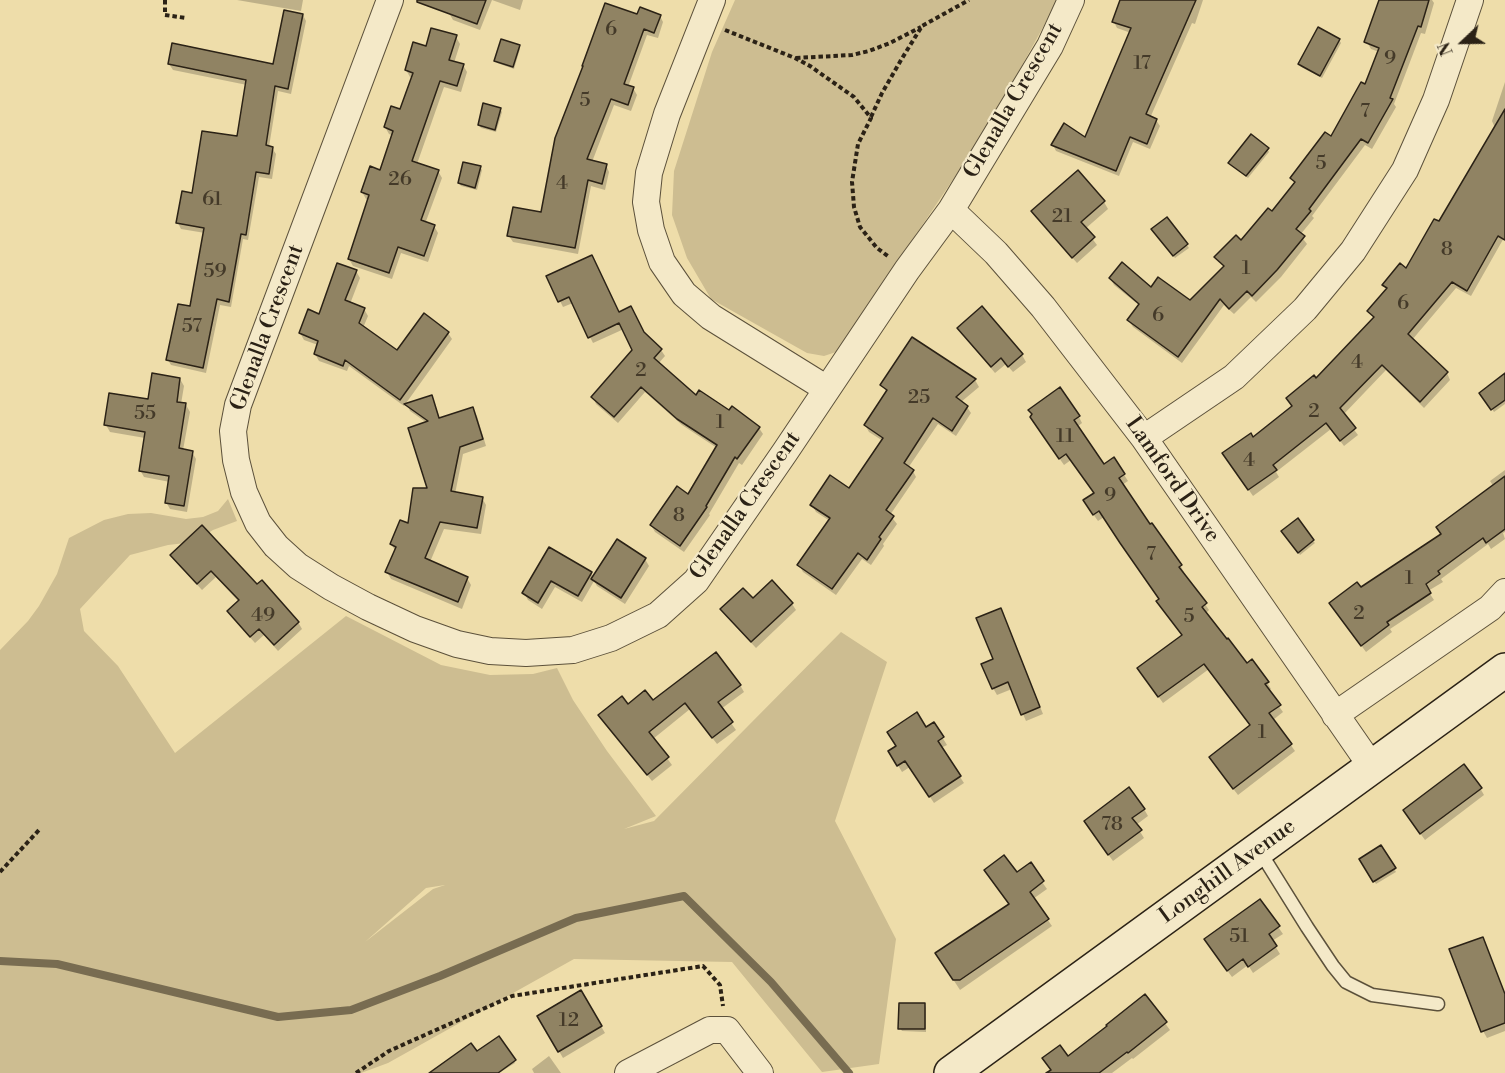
<!DOCTYPE html>
<style>
body{margin:0}
#map{position:relative;width:1505px;height:1073px;overflow:hidden;background:#eda;font-family:"Libre Bodoni",serif}
canvas{display:block}
.north{position:absolute;left:1433px;top:12px;width:60px;height:60px;-webkit-text-stroke:4px #f4e9c8;paint-order:stroke;rotate:248deg;font-size:16px;font-weight:700;line-height:24px;text-align:center;color:#2b2216}
.north::after{content:'';display:block;margin:auto;width:21px;height:27px;background:#2b2216;clip-path:polygon(50% 0,100% 100%,50% 72%,0 100%)}
</style>
<div id="map">
<canvas width="1505" height="1073"></canvas>
<div class="north">N</div>
</div>
<script>
const ctx = document.querySelector('canvas').getContext('2d');
ctx.lineJoin = 'round';
function fillPath(path, color) {
  ctx.fillStyle = color;
  ctx.fill(path, 'evenodd');
}
function poly(rows) {
  const path = new Path2D();
  for (const r of rows) {
    path.moveTo(r[0], r[1]);
    for (let i = 2; i < r.length; i += 2) path.lineTo(r[i], r[i + 1]);
  }
  return path;
}
function strokePath(path, color, width, dash) {
  ctx.strokeStyle = color;
  ctx.lineWidth = width;
  ctx.lineCap = dash ? 'butt' : 'round';
  ctx.setLineDash(dash || []);
  ctx.stroke(path);
}
function write(font, color, halo, rows, align = 'center') {
  ctx.font = font + ' "Libre Bodoni",serif';
  ctx.lineWidth = 4.5;
  ctx.setLineDash([]);
  ctx.textBaseline = 'middle';
  ctx.strokeStyle = halo;
  ctx.fillStyle = color;
  for (const [text, x, y, turn = 0] of rows) {
    ctx.save();
    ctx.translate(x, y);
    ctx.rotate((+turn || 0) * Math.PI / 180);
    ctx.textAlign = isNaN(turn) ? turn : align;
    if (halo) ctx.strokeText(text, 0, 0);
    ctx.fillText(text, 0, 0);
    ctx.restore();
  }
}
fillPath(poly([
 [735,0,1058,0,987,129,847,337,839,351,824,356,807,353,711,299,687,258,672,215,674,171,712,52],
 [228,499,237,521,213,530,194,542,168,545,130,555,80,609,84,631,118,666,175,753,346,616,441,665,490,675,533,674,557,668,573,700,607,751,656,816,624,829,654,821,841,632,887,662,835,821,896,939,879,1064,822,1072,732,962,574,959,388,1063,361,1073,0,1073,0,650,28,621,39,606,57,574,69,538,104,520,128,514,151,513,186,519,203,517,218,511],
 [445,885,433,889,365,942,426,888]
]), '#cdbd91');
fillPath(poly([
 [237,0,303,0,301,11],
 [454,0,492,0,480,30,453,20,449,13],
 [492,0,523,0,520,10],
 [1121,0,1203,0,1195,24,1192,23,1150,118,1156,120,1160,126,1150,149,1133,142,1119,176,1056,151,1053,145,1086,139,1131,33,1117,28,1114,22],
 [1381,0,1432,0,1434,3,1425,34,1421,33,1394,104,1396,107,1372,149,1365,145,1312,216,1314,218,1300,235,1307,244,1281,277,1256,302,1251,297,1234,314,1224,305,1182,363,1133,327,1129,321,1140,306,1114,285,1110,278,1152,289,1190,302,1225,268,1216,257,1242,242,1272,213,1296,184,1292,178,1331,139,1366,86,1379,52,1371,49,1367,42],
 [303,15,306,21,291,94,278,91,269,147,272,148,276,154,272,179,259,177,248,240,243,239,231,307,220,305,206,373,171,365,168,360,192,308,205,233,181,229,178,223,193,195,238,138,247,85,173,70,169,64,274,65],
 [638,16,660,16,663,22,658,38,647,35,628,87,633,88,637,95,631,111,614,105,592,162,606,165,609,172,605,190,591,186,578,254,513,242,509,236,542,214],
 [456,37,460,44,454,63,463,65,467,72,461,92,444,87,417,164,438,171,442,178,425,224,434,226,438,233,428,262,401,253,392,279,353,266,349,259,369,200,366,199,362,192,381,172,393,136,389,134,385,127,401,111,413,78,410,77,406,70,427,48],
 [1339,40,1341,43,1322,78,1301,67,1299,64],
 [519,46,520,49,514,69,497,63,496,60],
 [1505,82,1505,236,1471,296,1456,288,1412,340,1447,373,1450,380,1424,408,1386,370,1343,415,1358,435,1344,446,1331,429,1276,472,1279,477,1253,496,1228,460,1293,407,1316,380,1374,319,1369,311,1387,289,1384,285,1406,271,1439,224,1495,128,1492,121],
 [500,109,502,112,496,132,481,128,479,125],
 [1267,149,1269,152,1248,178,1232,166],
 [480,167,482,170,477,190,461,186,459,183],
 [1104,202,1108,209,1085,229,1097,245,1077,263,1037,218,1033,211],
 [1167,219,1189,248,1175,258,1155,232],
 [356,271,360,278,350,304,364,309,368,316,363,328,397,352,448,333,452,339,404,406,349,366,347,371,319,361,315,354,318,345,304,340,300,333,320,316],
 [548,277,619,314,661,350,665,356,658,364,696,397,759,428,763,434,742,465,739,463,709,514,710,515,684,552,655,532,651,525,688,496,717,448,682,425,645,392,618,423,596,404,593,397,634,350,624,329,593,343,573,303,563,307],
 [959,328,1022,355,1026,362,1013,372,1006,364,995,373,963,335],
 [913,339,975,380,979,387,961,402,967,407,971,413,956,436,938,424,908,468,913,471,916,477,890,515,897,524,883,544,884,546,871,565,862,559,836,595,803,572,799,565,830,521,816,512,812,505,849,490,883,441,869,432,865,425,887,393,882,385],
 [1505,375,1505,404,1494,412,1481,393],
 [180,379,184,386,181,404,186,405,190,412,183,450,192,452,196,459,187,512,170,509,166,502,170,482,144,477,140,470,145,438,110,432,106,425,149,401],
 [431,397,435,404,440,419,473,409,477,416,486,446,463,454,455,494,482,498,486,505,481,534,444,529,430,562,467,578,471,585,462,609,391,579,387,572,396,552,391,544,409,525,430,490,427,423,410,411,407,404],
 [1030,410,1079,417,1082,423,1077,427,1104,466,1114,459,1128,481,1122,485,1149,526,1180,565,1184,572,1182,574,1205,604,1209,610,1205,614,1247,665,1267,682,1271,689,1268,691,1283,712,1273,720,1295,751,1238,795,1214,764,1251,726,1209,669,1163,703,1143,675,1183,636,1161,600,1104,517,1098,521,1088,507,1096,494,1071,460,1064,465,1035,424],
 [1505,470,1505,532,1503,533,1505,539,1491,549,1488,544,1441,579,1443,582,1428,591,1434,600,1390,629,1392,632,1366,652,1335,610,1361,589,1443,535,1494,487,1490,481],
 [1285,535,1313,541,1315,543,1300,555],
 [550,549,591,573,594,578,645,559,649,566,625,604,597,586,594,581,582,602,555,587,542,609,528,600,524,593],
 [172,556,257,586,298,622,302,629,278,651,264,635,255,643,233,618,229,611,239,602,216,577,202,590,176,562],
 [753,600,792,604,796,610,756,648,726,616,722,609],
 [1004,617,1043,714,1026,721,1012,689,997,695,993,688,995,660],
 [740,685,744,692,721,709,736,730,717,744,690,709,653,739,672,765,652,781,604,722,627,706,653,702],
 [934,724,947,745,941,748,964,783,934,803,910,767,902,772,890,752],
 [1480,788,1484,795,1425,840,1409,818],
 [1144,809,1148,816,1136,825,1144,838,1113,861,1089,828],
 [1381,847,1396,872,1376,884,1361,859],
 [1030,865,1047,889,1033,899,1052,926,960,990,941,961,1010,905,1017,874],
 [1260,901,1283,934,1272,941,1280,954,1253,973,1248,965,1232,977,1210,947],
 [581,992,605,1033,563,1058,539,1017],
 [1505,995,1505,1031,1487,1038,1483,1031],
 [1145,996,1170,1030,1133,1059,1132,1058,1112,1073,1053,1073,1068,1058,1109,1027],
 [925,1005,926,1008,926,1032,902,1031,900,1028],
 [476,1054,511,1056,515,1063,499,1073,432,1073],
 [549,1056,561,1073,534,1073,532,1069]
]), '#0003');
strokePath(poly([
 [0,961,57,964,278,1017,351,1010,440,976,576,918,684,896,771,982,849,1073]
]), '#786c51', 8);
const building = poly([
 [417,0,486,0,477,24,417,2,417,0],
 [1120,0,1196,0,1146,114,1157,119,1147,144,1130,137,1116,171,1051,145,1064,123,1085,137,1131,28,1112,22,1120,0],
 [1379,0,1429,0,1421,27,1418,26,1390,98,1393,99,1368,143,1361,139,1309,209,1311,211,1296,229,1305,236,1277,270,1252,296,1247,291,1229,309,1220,299,1178,357,1127,320,1139,304,1109,278,1122,262,1151,287,1158,277,1190,300,1224,266,1214,257,1236,235,1241,240,1268,208,1272,211,1295,182,1290,178,1325,132,1331,136,1361,82,1365,84,1379,48,1364,42,1379,0],
 [605,3,637,14,640,7,661,15,654,33,644,29,624,84,634,87,628,105,611,99,587,159,607,164,602,184,588,180,575,248,507,236,513,207,541,212,555,138,583,66,582,66,605,3],
 [284,10,303,14,288,89,275,86,266,145,273,147,269,174,256,172,246,235,241,234,229,302,217,299,203,368,166,360,178,304,190,306,204,228,176,223,182,191,192,193,202,131,237,136,246,80,168,64,172,43,273,64,284,10],
 [1318,27,1340,39,1320,76,1298,64,1318,27],
 [431,28,457,35,449,60,464,64,457,86,440,81,412,161,439,170,421,220,435,225,424,256,398,247,389,273,348,259,369,195,361,192,370,166,380,170,393,131,384,127,391,106,400,109,413,73,405,70,413,42,426,46,431,28],
 [501,39,520,45,513,67,494,61,501,39],
 [483,103,501,108,495,130,478,125,483,103],
 [1505,109,1505,240,1498,236,1467,291,1452,282,1408,334,1448,372,1420,402,1382,365,1340,408,1356,428,1340,441,1326,423,1273,465,1277,470,1248,490,1222,453,1251,433,1253,437,1292,406,1286,398,1314,375,1316,378,1374,317,1367,311,1387,288,1382,285,1400,263,1406,268,1434,219,1439,221,1505,109],
 [1251,134,1269,148,1246,176,1228,163,1251,134],
 [463,162,481,166,475,188,458,183,463,162],
 [1078,170,1105,201,1081,222,1095,237,1072,258,1031,211,1078,170],
 [1167,217,1188,244,1173,256,1151,229,1167,217],
 [592,255,619,312,631,306,644,332,662,349,654,358,696,395,699,390,729,410,732,406,760,427,737,459,735,457,706,506,707,507,680,546,650,525,677,486,688,494,717,445,677,419,641,387,614,417,591,397,632,350,619,323,588,338,569,297,558,302,546,276,592,255],
 [337,263,357,270,345,300,365,308,359,323,397,350,424,313,449,332,400,400,345,360,343,366,314,354,318,341,299,333,308,309,319,314,337,263],
 [982,306,1023,354,1008,367,1001,358,991,367,957,328,982,306],
 [912,337,976,379,956,397,968,406,952,431,933,418,904,463,914,470,886,510,894,516,879,537,881,539,867,560,858,553,832,589,797,565,830,518,810,505,830,475,849,488,883,438,864,425,887,390,880,385,912,337],
 [152,373,180,378,177,402,186,403,179,448,193,451,184,506,165,503,169,476,139,471,145,432,104,425,109,393,148,399,152,373],
 [1505,373,1505,400,1491,410,1479,393,1505,373],
 [1060,387,1080,416,1074,420,1104,464,1114,457,1125,474,1119,478,1150,524,1152,523,1182,565,1179,567,1207,603,1202,607,1227,639,1228,638,1247,663,1252,659,1269,682,1265,684,1281,705,1269,713,1292,744,1233,789,1209,757,1250,725,1204,664,1158,697,1137,668,1182,635,1156,601,1159,599,1120,543,1099,511,1093,515,1083,500,1094,493,1066,454,1059,459,1030,417,1032,414,1028,410,1060,387],
 [432,395,439,418,473,407,483,439,460,447,451,491,483,497,477,528,440,522,425,558,468,577,458,602,385,572,396,547,390,544,400,520,408,523,413,488,427,488,408,428,428,421,404,404,432,395],
 [1505,476,1505,529,1486,543,1483,538,1438,571,1440,574,1426,584,1431,593,1387,622,1389,625,1361,646,1329,603,1357,582,1361,587,1441,534,1436,527,1505,476],
 [1298,518,1314,540,1298,553,1281,531,1298,518],
 [202,525,257,584,262,580,299,622,274,645,259,629,250,637,227,611,239,600,211,571,197,584,170,555,202,525],
 [617,539,646,558,621,598,591,579,617,539],
 [549,547,592,572,578,596,551,581,538,603,522,593,549,547],
 [772,580,793,603,751,642,720,609,743,588,753,598,772,580],
 [1001,608,1040,707,1021,715,1008,682,992,689,981,664,993,659,976,618,1001,608],
 [716,652,741,685,718,702,733,722,712,738,685,703,649,732,669,757,647,775,598,715,622,696,628,704,645,690,653,700,716,652],
 [917,712,926,727,934,722,944,737,938,741,961,776,929,797,905,761,897,766,888,751,896,746,887,732,917,712],
 [1464,764,1482,788,1420,834,1403,810,1464,764],
 [1129,787,1145,809,1132,818,1142,830,1108,855,1084,821,1129,787],
 [1381,845,1396,868,1373,882,1359,859,1381,845],
 [1004,855,1017,872,1031,862,1044,881,1030,892,1049,919,960,980,953,980,935,953,1009,904,984,870,1004,855],
 [1260,899,1280,926,1269,934,1277,946,1248,967,1243,959,1227,971,1204,939,1260,899],
 [1483,937,1505,994,1505,1023,1481,1032,1449,949,1483,937],
 [581,990,602,1026,558,1052,537,1016,581,990],
 [1145,994,1167,1022,1128,1053,1127,1052,1099,1073,1046,1073,1051,1070,1042,1058,1060,1045,1068,1056,1107,1026,1106,1025,1145,994],
 [899,1003,925,1003,925,1029,898,1029,899,1003],
 [499,1036,516,1060,498,1073,429,1073,471,1043,477,1051,499,1036]
]);
fillPath(building, '#908363');
strokePath(building, '#2b2216', 1.5);
const lane = poly([
 [1259,850,1307,927,1333,966,1346,982,1372,995,1438,1004]
]);
const street = poly([
 [390,0,238,405,233,431,236,460,244,492,258,523,276,546,298,566,331,587,368,607,415,629,457,644,490,651,526,653,573,650,611,638,658,615,696,581,785,452,907,270,951,210,1050,46,1071,0],
 [712,0,667,114,649,173,646,202,651,230,662,262,684,294,711,317,827,389],
 [951,210,996,253,1043,307,1144,438,1372,767],
 [1144,438,1234,377,1305,309,1353,251,1405,170,1436,100,1470,0],
 [1335,715,1490,608,1505,592],
 [628,1073,710,1030,727,1030,760,1073]
]);
const secondary = poly([
 [951,1073,1505,670]
]);
strokePath(lane, '#5c513b', 15);
strokePath(street, '#5c513b', 28);
strokePath(secondary, '#2b2216', 36);
strokePath(poly([
 [165,0,165,15,186,18],
 [725,30,795,58,810,66,854,97,871,118,858,144,852,182,854,207,860,227,877,248,889,257],
 [796,58,852,55,869,51,890,43,921,27],
 [871,117,882,93,901,60,922,26,969,0],
 [0,872,39,830],
 [356,1073,389,1051,512,996,703,966,720,985,723,1006]
]), '#2b2216', 4, [4.5, 3]);
strokePath(lane, '#f4e9c8', 12);
strokePath(street, '#f4e9c8', 26);
strokePath(secondary, '#f4e9c8', 33);
write('20px', '#443a29', null, [
 ["6",611,30],
 ["9",1390,59],
 ["17",1142,64],
 ["5",585,101],
 ["7",1365,112],
 ["5",1321,164],
 ["26",400,180],
 ["4",562,184],
 ["61",212,200],
 ["21",1062,217],
 ["8",1447,250],
 ["1",1246,269],
 ["59",215,272],
 ["6",1403,304],
 ["6",1158,316],
 ["57",192,327],
 ["4",1357,363],
 ["2",641,371],
 ["25",919,398],
 ["2",1314,412],
 ["55",145,414],
 ["1",720,423],
 ["11",1065,437],
 ["4",1249,461],
 ["9",1110,496],
 ["8",679,516],
 ["7",1151,555],
 ["1",1409,579],
 ["2",1359,614],
 ["49",263,616],
 ["5",1189,617],
 ["1",1262,733],
 ["78",1112,825],
 ["51",1239,937],
 ["12",569,1021]
]);
write('22px', '#2b2216', '#f4e9c8', [
 ["Glenalla Crescent",1014,101,-60],
 ["Glenalla Crescent",268,328,-70],
 ["Lamford Drive",1172,480,55],
 ["Glenalla Crescent",746,506,-55],
 ["Longhill Avenue",1228,872,-36]
]);
</script>
